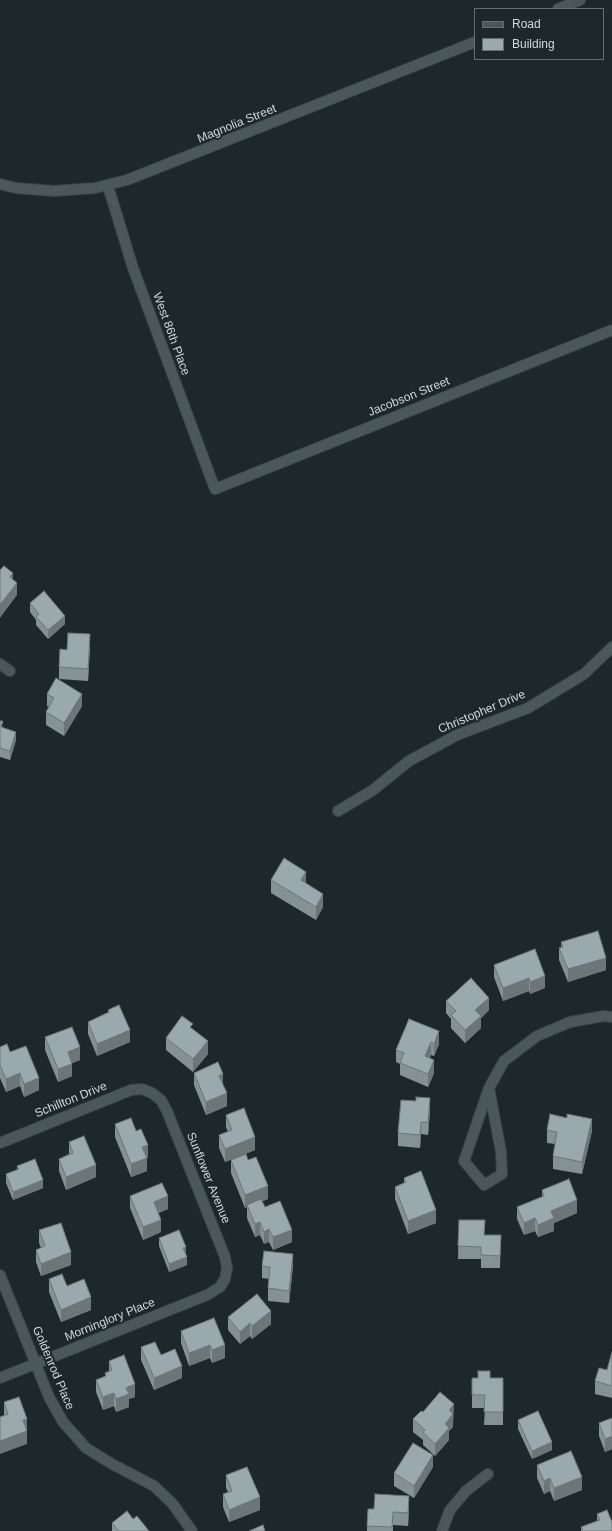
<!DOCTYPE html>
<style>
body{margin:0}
#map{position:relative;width:612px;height:1531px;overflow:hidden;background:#1d282c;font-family:Arial,sans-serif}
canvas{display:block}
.legend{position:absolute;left:474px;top:8px;width:130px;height:52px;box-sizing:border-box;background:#1d282c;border:1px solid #656e72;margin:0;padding:5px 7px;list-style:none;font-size:12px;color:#d0d8da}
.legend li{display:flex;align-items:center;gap:8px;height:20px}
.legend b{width:20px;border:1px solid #656e72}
</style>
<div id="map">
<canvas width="612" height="1531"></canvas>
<ul class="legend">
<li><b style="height:5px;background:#4b585b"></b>Road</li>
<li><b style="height:11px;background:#9aa9ad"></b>Building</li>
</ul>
</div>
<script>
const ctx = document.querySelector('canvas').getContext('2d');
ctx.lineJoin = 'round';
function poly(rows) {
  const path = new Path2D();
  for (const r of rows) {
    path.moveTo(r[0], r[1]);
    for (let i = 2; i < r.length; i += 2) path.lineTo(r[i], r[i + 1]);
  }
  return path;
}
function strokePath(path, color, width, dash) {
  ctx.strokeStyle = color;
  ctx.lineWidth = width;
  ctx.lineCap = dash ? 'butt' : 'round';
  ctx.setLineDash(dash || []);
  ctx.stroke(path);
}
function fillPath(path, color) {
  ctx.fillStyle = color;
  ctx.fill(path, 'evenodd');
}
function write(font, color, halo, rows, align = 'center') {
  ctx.font = font + ' Arial,sans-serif';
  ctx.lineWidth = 4;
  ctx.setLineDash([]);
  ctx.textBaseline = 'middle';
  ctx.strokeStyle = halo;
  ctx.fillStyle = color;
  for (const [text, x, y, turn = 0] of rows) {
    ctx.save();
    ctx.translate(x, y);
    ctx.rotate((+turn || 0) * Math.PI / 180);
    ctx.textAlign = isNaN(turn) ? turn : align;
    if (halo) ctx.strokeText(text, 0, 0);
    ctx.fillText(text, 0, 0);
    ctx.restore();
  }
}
const street = poly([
 [558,9,580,0],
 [0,184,16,188,54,191,95,188,127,180,475,42],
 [108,186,133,268,215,489,612,330],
 [0,664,10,671],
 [338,811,373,790,409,761,457,735,528,708,584,674,612,647],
 [489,1088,501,1152,502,1174,484,1185,464,1161,489,1088,504,1061,537,1036,570,1022,604,1016,612,1017],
 [0,1143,131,1090,142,1089,152,1093,161,1100,167,1111,225,1257,227,1268,225,1279,220,1287,207,1295,0,1378],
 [0,1275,49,1397,63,1422,86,1448,112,1464,154,1486,172,1503,192,1531],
 [442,1531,450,1510,466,1491,488,1474]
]);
strokePath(street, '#3b4547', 12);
strokePath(street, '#4b585b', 10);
fillPath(poly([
 [30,603,65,624,48,639,36,625,36,620,30,612],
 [90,647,88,681,59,679,59,667,67,650],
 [47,694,82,706,64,736,46,725,46,712,49,707,47,706],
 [0,721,3,728,16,740,10,760,0,757],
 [271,880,306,884,323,907,316,920,271,893],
 [561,942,606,970,568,982,559,960,559,948,561,947],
 [535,949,545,988,530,994,529,991,503,1001,494,977,494,965],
 [446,1001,489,1010,481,1018,481,1028,465,1043,451,1028,451,1019,446,1013],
 [108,1010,130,1042,97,1056,88,1034,88,1022,108,1013],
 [409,1019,439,1044,434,1056,431,1055,430,1058,434,1073,428,1087,400,1075,400,1064,396,1062,396,1050],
 [193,1029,208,1054,193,1072,166,1050,166,1038],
 [45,1037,80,1060,72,1063,72,1076,58,1082,45,1050],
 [0,1047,10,1052,39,1090,24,1097,20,1086,6,1092,0,1078],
 [194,1073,223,1086,227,1106,206,1115,194,1085],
 [430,1111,428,1135,421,1134,420,1148,398,1146,398,1133],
 [226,1115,255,1150,225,1162,219,1148,219,1135,228,1132,226,1127],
 [567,1118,592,1131,582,1174,553,1169,553,1156,555,1144,547,1143,547,1130],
 [115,1124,136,1131,148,1157,147,1158,147,1171,131,1177,115,1137],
 [69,1142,96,1177,66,1190,59,1171,59,1159,69,1154],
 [231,1160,248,1160,268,1199,262,1201,265,1207,292,1242,273,1250,269,1242,264,1244,260,1235,255,1237,247,1218,247,1207,245,1208,231,1173],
 [17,1166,43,1188,13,1200,6,1183,6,1174,17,1170],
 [404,1178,436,1223,408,1234,395,1199,395,1187,404,1183],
 [542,1190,577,1213,554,1223,554,1231,538,1237,535,1231,524,1235,517,1219,517,1207,542,1197],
 [130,1196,168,1209,158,1213,161,1232,143,1240,130,1208],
 [459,1220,485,1235,501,1235,500,1268,481,1268,481,1259,458,1259],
 [39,1230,71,1265,41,1276,36,1262,36,1250,41,1248,39,1243],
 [159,1238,186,1255,187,1265,169,1272,159,1246],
 [262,1266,293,1266,289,1303,268,1301,268,1288,269,1279,262,1278],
 [49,1279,67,1286,91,1310,61,1322,49,1292],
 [228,1317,271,1324,252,1339,250,1336,240,1344,228,1330],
 [214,1318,225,1358,212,1363,210,1358,189,1366,181,1343,181,1331],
 [141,1347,161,1355,182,1378,154,1390,141,1360],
 [612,1352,612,1398,595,1394,595,1381,607,1370],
 [109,1361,135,1397,129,1399,129,1407,116,1412,114,1406,103,1410,96,1392,96,1380,105,1376,105,1373,109,1371],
 [472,1378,503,1378,503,1425,484,1425,485,1408,472,1408],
 [4,1402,27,1419,27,1444,4,1415],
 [423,1412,454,1417,453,1418,453,1427,449,1431,449,1440,435,1456,423,1445,423,1440,413,1432,413,1419],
 [612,1418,612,1449,605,1452,599,1436,599,1423],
 [518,1420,552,1450,532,1459,518,1429],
 [537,1465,582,1490,554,1501,550,1491,544,1494,537,1478],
 [433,1467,414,1498,394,1486,394,1473],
 [226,1475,260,1510,229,1522,223,1507,223,1494,228,1492,226,1488],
 [374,1509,409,1509,408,1526,393,1525,393,1531,367,1531,367,1526],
 [597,1514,612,1531,581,1531,581,1527,597,1521],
 [112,1523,149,1531,112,1531]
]), '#849195');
fillPath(poly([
 [13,573,13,586,10,577],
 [17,583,17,595,0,618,0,605],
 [65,616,65,624,48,639,48,630],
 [90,634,90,647,88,681,88,669],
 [82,694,82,706,64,736,64,723],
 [16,732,16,740,10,760,10,751],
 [306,872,306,884,301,880],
 [323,894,323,907,316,920,316,907],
 [606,958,606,970,568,982,568,969],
 [545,976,545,988,530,994,530,982],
 [529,978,529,991,503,1001,503,988],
 [489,998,489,1010,481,1018,481,1028,465,1043,465,1030,475,1010],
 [130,1030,130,1042,97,1056,97,1044],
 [439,1031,439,1044,434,1056,434,1044],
 [208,1041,208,1054,193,1072,193,1059],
 [431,1042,431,1055,425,1069,425,1056],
 [80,1047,80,1060,68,1065,68,1052],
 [434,1060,434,1073,428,1087,428,1074],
 [72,1064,72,1076,58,1082,58,1069],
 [20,1073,20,1086,6,1092,6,1079],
 [223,1074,223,1087,219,1076],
 [39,1078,39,1090,24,1097,24,1084],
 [227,1093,227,1106,206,1115,206,1102],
 [430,1098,430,1111,428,1135,428,1122],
 [592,1119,592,1131,582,1174,582,1162],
 [421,1122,421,1134,420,1148,420,1135],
 [255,1137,255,1150,225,1162,225,1149],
 [148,1145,148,1157,142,1159,142,1147],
 [147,1158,147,1171,131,1177,131,1164],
 [96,1165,96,1177,66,1190,66,1177],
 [43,1180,43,1188,13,1200,13,1192],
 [268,1186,268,1199,248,1207,247,1205,247,1207,245,1208,245,1195],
 [168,1196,168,1209,154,1215,154,1202],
 [577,1200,577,1213,554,1223,554,1231,538,1237,538,1225,551,1211],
 [436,1210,436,1223,408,1234,408,1221],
 [535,1218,535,1231,524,1235,524,1223],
 [161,1220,161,1232,143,1240,143,1227],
 [260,1222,260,1235,255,1237,255,1224],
 [269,1229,269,1242,264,1244,264,1232],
 [292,1230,292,1242,273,1250,273,1237],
 [186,1247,186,1255,183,1248],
 [71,1252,71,1265,41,1276,41,1264],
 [293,1254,293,1266,289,1303,289,1291],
 [187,1257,187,1265,169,1272,169,1264],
 [91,1297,91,1310,61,1322,61,1310],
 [271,1311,271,1324,252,1339,252,1326],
 [250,1323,250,1336,240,1344,240,1332],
 [210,1345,210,1358,189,1366,189,1353],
 [225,1345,225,1358,212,1363,212,1350],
 [182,1366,182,1378,154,1390,154,1378],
 [135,1384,135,1397,129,1399,129,1407,116,1412,116,1399,126,1388],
 [114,1393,114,1406,103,1410,103,1397],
 [454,1404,453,1427,449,1431,449,1440,435,1456,435,1444,445,1424,449,1410],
 [27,1419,27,1444,0,1454,0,1441,23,1420],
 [612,1436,612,1449,605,1452,605,1439],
 [552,1442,552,1450,532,1459,532,1451],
 [433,1455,433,1467,414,1498,414,1486],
 [582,1477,582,1490,554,1501,554,1488],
 [550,1478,550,1491,544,1494,544,1481],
 [409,1496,409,1509,408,1526,408,1513],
 [260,1497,260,1510,229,1522,229,1510]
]), '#6c7679');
const building = poly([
 [4,566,13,573,10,577,17,583,0,605,0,570,4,566],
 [44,591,65,616,48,630,36,617,39,614,30,603,44,591],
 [68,633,90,634,88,669,59,667,60,649,67,650,68,633],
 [56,678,82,694,64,723,46,712,54,698,47,694,56,678],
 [0,721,3,721,1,727,16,732,10,751,0,748,0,721],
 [284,858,306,872,301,880,323,894,316,907,271,880,284,858],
 [598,931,606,958,568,969,559,948,563,947,561,942,598,931],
 [535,949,545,976,530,982,529,978,503,988,494,965,535,949],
 [471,978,489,998,475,1010,481,1016,465,1030,451,1015,456,1011,446,1001,471,978],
 [119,1005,130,1030,97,1044,88,1022,109,1012,108,1010,119,1005],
 [182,1016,193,1024,190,1027,208,1041,193,1059,166,1038,182,1016],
 [409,1019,439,1031,434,1044,431,1042,425,1056,434,1060,428,1074,400,1063,404,1053,396,1050,409,1019],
 [72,1027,80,1047,68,1052,72,1064,58,1069,45,1037,72,1027],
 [7,1044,10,1052,26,1046,39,1078,24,1084,20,1073,6,1079,0,1065,0,1047,7,1044],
 [218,1062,223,1074,219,1076,227,1093,206,1102,194,1073,218,1062],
 [416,1097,430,1098,428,1122,421,1122,420,1135,398,1133,401,1100,416,1101,416,1097],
 [244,1108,255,1137,225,1149,219,1135,232,1130,226,1115,244,1108],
 [550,1114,567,1118,567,1114,592,1119,582,1162,553,1156,557,1132,547,1130,550,1114],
 [131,1118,136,1131,141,1129,148,1145,142,1147,147,1158,131,1164,115,1124,131,1118],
 [84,1136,96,1165,66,1177,59,1159,73,1153,69,1142,84,1136],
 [246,1154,248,1160,256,1157,268,1186,245,1195,231,1160,246,1154],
 [35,1159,43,1180,13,1192,6,1174,19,1169,17,1166,35,1159],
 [421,1171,436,1210,408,1221,395,1187,406,1182,404,1178,421,1171],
 [569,1179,577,1200,551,1211,554,1218,538,1225,535,1218,524,1223,517,1207,544,1196,542,1190,569,1179],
 [162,1183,168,1196,154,1202,161,1220,143,1227,130,1196,162,1183],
 [261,1199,265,1207,280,1201,292,1230,273,1237,269,1229,264,1232,260,1222,255,1224,247,1205,261,1199],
 [459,1220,485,1220,484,1235,501,1235,500,1256,481,1255,481,1247,458,1246,459,1220],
 [61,1223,71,1252,41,1264,36,1250,45,1246,39,1230,61,1223],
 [179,1230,186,1247,183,1248,187,1257,169,1264,159,1238,179,1230],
 [264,1251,293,1254,289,1291,268,1288,270,1267,262,1266,264,1251],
 [62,1274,67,1286,84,1279,91,1297,61,1310,49,1279,62,1274],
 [257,1294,271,1311,252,1326,250,1323,240,1332,228,1317,257,1294],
 [214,1318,225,1345,212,1350,210,1345,189,1353,181,1331,214,1318],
 [155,1342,161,1355,175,1349,182,1366,154,1378,141,1347,155,1342],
 [612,1352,612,1386,595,1381,599,1368,607,1370,612,1352],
 [124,1355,135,1384,126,1388,129,1394,116,1399,114,1393,103,1397,96,1380,106,1376,105,1373,112,1370,109,1361,124,1355],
 [478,1371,490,1371,490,1378,503,1378,503,1412,484,1412,485,1395,472,1395,472,1378,478,1378,478,1371],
 [440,1392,454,1404,449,1410,453,1414,445,1424,449,1428,435,1444,423,1432,425,1430,413,1419,421,1411,423,1412,440,1392],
 [19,1397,27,1419,23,1420,27,1431,0,1441,0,1417,8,1414,4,1402,19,1397],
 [538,1411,552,1442,532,1451,518,1420,538,1411],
 [612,1418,612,1436,605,1439,599,1423,612,1418],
 [413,1443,433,1455,414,1486,394,1473,413,1443],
 [571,1451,582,1477,554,1488,550,1478,544,1481,537,1465,571,1451],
 [247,1467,260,1497,229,1510,223,1494,232,1491,226,1475,247,1467],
 [375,1494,409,1496,408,1513,393,1512,392,1527,367,1526,368,1509,374,1509,375,1494],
 [607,1510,612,1522,612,1531,583,1531,581,1527,600,1520,597,1514,607,1510],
 [127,1511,133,1519,137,1516,149,1531,119,1531,112,1523,127,1511],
 [263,1525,265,1531,249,1531,263,1525]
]);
fillPath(building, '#9aa9ad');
strokePath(building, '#6c7679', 1);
write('12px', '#d0d8da', '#1d282c', [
 ["Magnolia Street",237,124,-22],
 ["West 86th Place",171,334,70],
 ["Jacobson Street",409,397,-22],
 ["Christopher Drive",482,712,-23],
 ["Schillton Drive",71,1100,-22],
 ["Sunflower Avenue",208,1178,68],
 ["Morninglory Place",110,1320,-22],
 ["Goldenrod Place",53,1368,67]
]);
</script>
